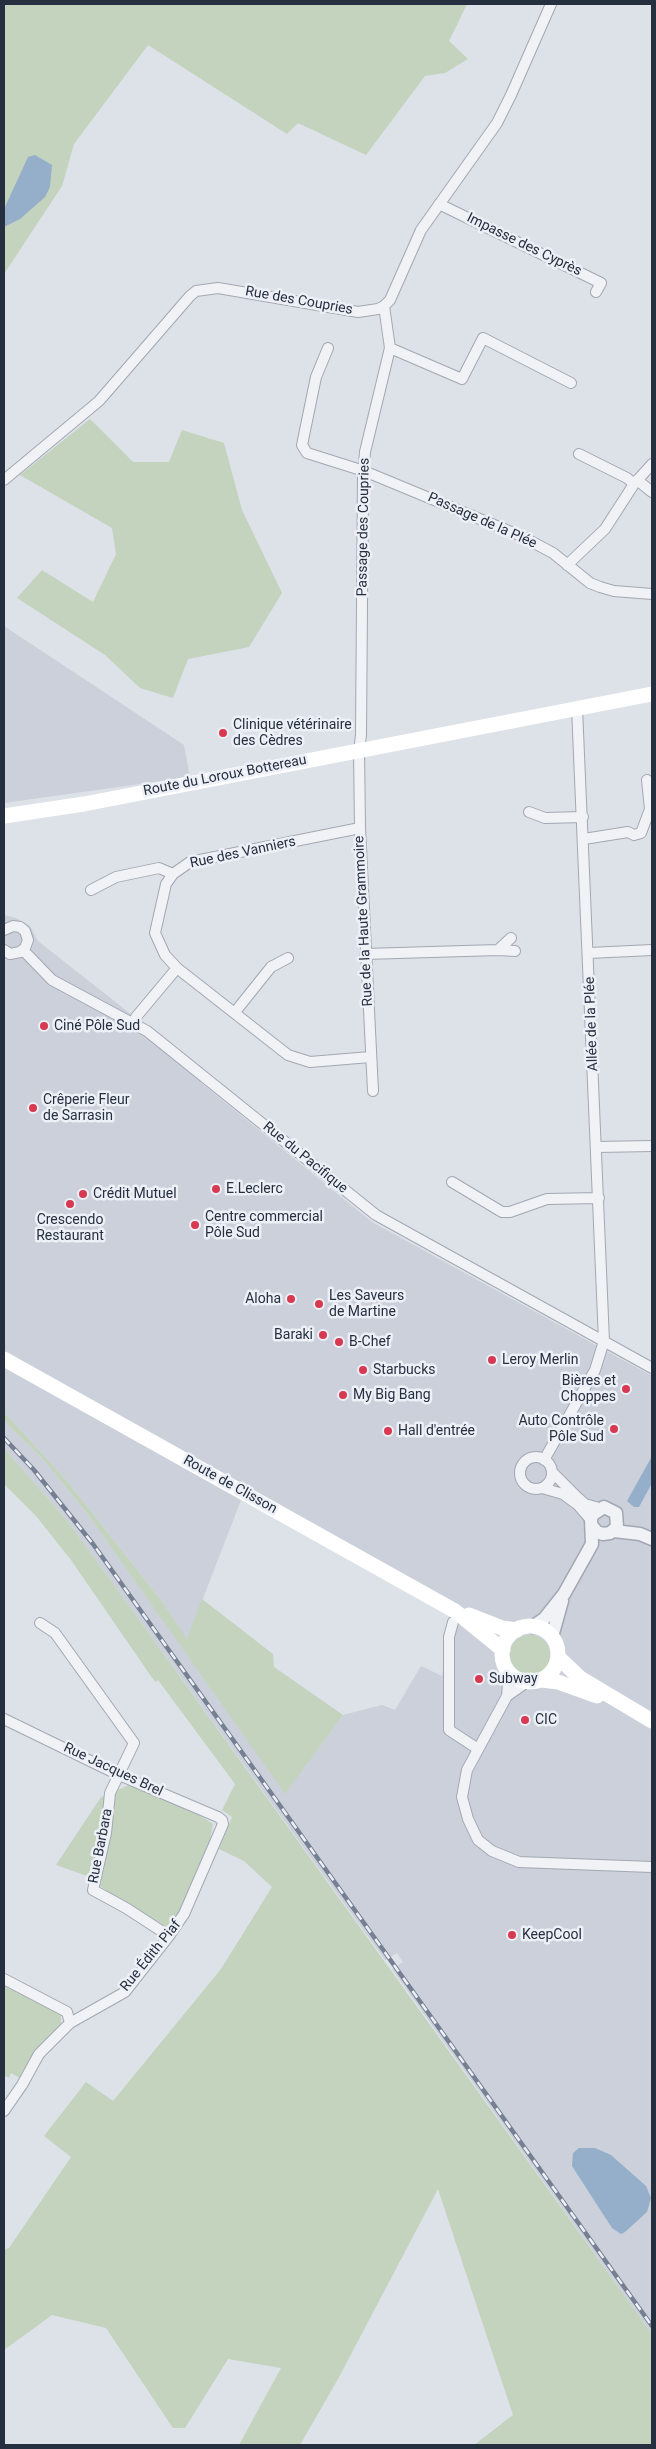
<!DOCTYPE html>
<meta charset="utf-8">
<style>
body{margin:0}
#map{position:relative;width:656px;height:2449px;overflow:hidden;background:#dde1e8;font-family:Roboto,sans-serif}
canvas{display:block}
.frame{position:absolute;inset:0;border:5px solid #262f40;pointer-events:none}
</style>
<div id="map">
<canvas width="656" height="2449"></canvas>
<div class="frame"></div>
</div>
<script>
const ctx = document.querySelector('canvas').getContext('2d');
ctx.lineJoin = 'round';
function fillPath(path, color) {
  ctx.fillStyle = color;
  ctx.fill(path, 'evenodd');
}
function poly(rows) {
  const path = new Path2D();
  for (const r of rows) {
    if (r.length === 3) {
      path.moveTo(r[0] + r[2], r[1]);
      path.arc(r[0], r[1], r[2], 0, 2 * Math.PI);
      continue;
    }
    path.moveTo(r[0], r[1]);
    for (let i = 2; i < r.length; i += 2) path.lineTo(r[i], r[i + 1]);
  }
  return path;
}
function strokePath(path, color, width, dash) {
  ctx.strokeStyle = color;
  ctx.lineWidth = width;
  ctx.lineCap = dash ? 'butt' : 'round';
  ctx.setLineDash(dash || []);
  ctx.stroke(path);
}
function write(font, color, halo, rows, align = 'center') {
  ctx.font = font + ' Roboto,sans-serif';
  ctx.lineWidth = 5;
  ctx.setLineDash([]);
  ctx.textBaseline = 'middle';
  ctx.strokeStyle = halo;
  ctx.fillStyle = color;
  for (const [text, x, y, turn = 0] of rows) {
    ctx.save();
    ctx.translate(x, y);
    ctx.rotate((+turn || 0) * Math.PI / 180);
    ctx.textAlign = isNaN(turn) ? turn : align;
    if (halo) ctx.strokeText(text, 0, 0);
    ctx.fillText(text, 0, 0);
    ctx.restore();
  }
}
fillPath(poly([
 [4,626,184,745,190,777,4,803],
 [4,915,16,918,30,926,38,941,207,1074,200,1082,372,1222,652,1376,652,2334,392,1969,403,1962,397,1953,385,1960,69,1523,4,1448,4,1421,41,1457,86,1512,285,1793,343,1715,382,1705,395,1710,421,1666,442,1676,451,1613,241,1500,187,1640,161,1600,67,1481,4,1412]
]), '#cbd0da');
fillPath(poly([
 [4,4,467,4,449,41,468,59,445,73,425,76,366,155,298,123,287,134,148,45,74,144,62,186,4,274],
 [90,419,133,462,169,462,182,430,224,443,242,510,282,593,249,647,188,659,173,698,140,688,105,655,17,598,42,570,93,602,116,554,112,528,20,475],
 [4,1412,67,1481,161,1600,187,1639,202,1599,273,1654,274,1667,343,1715,285,1794,86,1512,41,1457,4,1421],
 [4,1448,69,1523,109,1578,652,2334,652,2445,474,2445,513,2415,438,2189,338,2379,300,2445,239,2445,281,2368,228,2359,185,2428,173,2428,106,2328,52,2315,4,2350,4,2250,9,2248,71,2157,44,2136,86,2082,113,2101,221,1969,272,1887,244,1861,219,1849,232,1817,222,1810,235,1784,158,1680,155,1682,71,1560,36,1516,4,1484],
 [530,1655,20],
 [129,1785,199,1815,213,1824,206,1860,171,1930,107,1891,87,1876,56,1865,101,1797],
 [4,1984,61,2014,61,2025,33,2054,20,2078,11,2073,9,2078,4,2075]
]), '#c3d3be');
fillPath(poly([
 [35,155,52,165,50,187,45,197,20,219,4,227,4,209,28,157],
 [652,1456,652,1483,639,1507,634,1507,627,1501],
 [579,2148,595,2148,611,2155,646,2186,651,2198,647,2212,625,2232,621,2234,612,2228,572,2166,573,2153]
]), '#95afcb');
const minor = poly([
 [439,204,601,283,596,292],
 [328,348,316,377,302,445,307,453,364,471,521,536,553,553,590,583,600,587,614,591,652,594],
 [390,348,462,379,483,338,571,383],
 [579,454,627,478,634,484],
 [4,480,99,401,190,296,196,291,218,288,358,312,378,309,384,306,390,300,421,230,497,123,511,95,551,4],
 [637,480,652,492],
 [567,565,605,529,634,484,652,464],
 [529,812,545,818,583,817],
 [360,828,190,862,173,874,166,884,155,933,165,955,177,968,288,1055,310,1062,370,1057],
 [584,839,628,832,634,835,641,833,650,809,647,780],
 [91,890,116,877,159,868,173,874],
 [4,930,13,926,20,927,25,931,28,940,25,948,20,952,10,954,4,950],
 [23,950,52,980,147,1031,376,1215,652,1368],
 [498,950,515,951],
 [589,953,652,950],
 [365,954,498,950,511,938],
 [235,1012,271,967,288,958],
 [134,1023,136,1017,177,968],
 [373,1091,360,828,359,751,361,735,363,475,365,452,390,348,384,306],
 [597,1147,652,1146],
 [452,1182,502,1212,510,1212,547,1199,599,1198],
 [536,1473,16],
 [544,1460,595,1370,604,1341,577,708],
 [552,1472,577,1497,585,1504,599,1508],
 [542,1488,563,1494,578,1505,591,1520],
 [453,1622,449,1637,449,1730,478,1749],
 [40,1623,55,1633,134,1743,110,1793,106,1833,93,1890,126,1908,169,1936],
 [527,1682,507,1696,467,1770,462,1797,468,1819,478,1840,492,1851,519,1862,652,1867],
 [507,1696,509,1672],
 [4,1719,119,1775,218,1817,222,1820,223,1824,184,1914,169,1936,125,1992,70,2023,39,2054,22,2085,4,2111],
 [4,1979,67,2012,70,2023]
]);
const tertiary = poly([
 [614,1531,640,1534,652,1539],
 [532,1627,544,1619,564,1594,592,1544,591,1520,592,1515,604,1507,616,1513,617,1527,610,1533,603,1534,597,1532,592,1526],
 [552,1637,562,1601]
]);
strokePath(minor, '#a2a8b2', 12);
strokePath(tertiary, '#a2a8b2', 15);
strokePath(minor, '#f0f2f6', 10);
strokePath(tertiary, '#f0f2f6', 12);
strokePath(poly([
 [4,816,84,804,652,694],
 [4,1359,455,1611,503,1650],
 [469,1615,502,1628,517,1630],
 [530,1654,28],
 [558,1657,580,1678,652,1721],
 [542,1680,558,1682,597,1696]
]), '#fff', 15);
const rail = poly([
 [4,1438,34,1470,93,1544,652,2326]
]);
strokePath(rail, '#768093', 4.5);
strokePath(rail, '#edf0f6', 2.5, [8]);
for (const [x, y, r, color] of [
 [223,733,5,"#d73950"],
 [44,1026,5,"#d73950"],
 [33,1108,5,"#d73950"],
 [216,1189,5,"#d73950"],
 [83,1194,5,"#d73950"],
 [70,1204,5,"#d73950"],
 [195,1225,5,"#d73950"],
 [291,1299,5,"#d73950"],
 [319,1304,5,"#d73950"],
 [323,1335,5,"#d73950"],
 [339,1342,5,"#d73950"],
 [492,1360,5,"#d73950"],
 [363,1370,5,"#d73950"],
 [626,1389,5,"#d73950"],
 [343,1395,5,"#d73950"],
 [614,1429,5,"#d73950"],
 [388,1431,5,"#d73950"],
 [479,1679,5,"#d73950"],
 [525,1720,5,"#d73950"],
 [512,1935,5,"#d73950"]
]) {
  const dot = new Path2D();
  dot.arc(x, y, r, 0, 2 * Math.PI);
  ctx.fillStyle = color;
  ctx.fill(dot);
  strokePath(dot, '#edf0f6', 2);
}
write('14px', '#262f40', '#edf0f6', [
 ["Impasse des Cyprès",524,245,26],
 ["Rue des Coupries",299,301,10],
 ["Passage de la Plée",482,521,24],
 ["Passage des Coupries",364,527,-89],
 ["Route du Loroux Bottereau",225,776,-11],
 ["Rue des Vanniers",243,853,-12],
 ["Rue de la Haute Grammoire",364,921,-93],
 ["Allée de la Plée",592,1024,-92],
 ["Rue du Pacifique",305,1158,39],
 ["Route de Clisson",230,1485,29],
 ["Rue Jacques Brel",113,1770,25],
 ["Rue Barbara",101,1846,-79],
 ["Rue Édith Piaf",151,1956,-51]
]);
write('14px', '#262f40', '#edf0f6', [
 ["Clinique vétérinaire",233,725],
 ["des Cèdres",233,741],
 ["Ciné Pôle Sud",54,1026],
 ["Crêperie Fleur",43,1100],
 ["de Sarrasin",43,1116],
 ["E.Leclerc",226,1189],
 ["Crédit Mutuel",93,1194],
 ["Centre commercial",205,1217],
 ["Pôle Sud",205,1233],
 ["Crescendo",70,1220,"center"],
 ["Restaurant",70,1236,"center"],
 ["Les Saveurs",329,1296],
 ["de Martine",329,1312],
 ["Aloha",281,1299,"right"],
 ["Baraki",313,1335,"right"],
 ["B-Chef",349,1342],
 ["Leroy Merlin",502,1360],
 ["Starbucks",373,1370],
 ["Bières et",616,1381,"right"],
 ["Choppes",616,1397,"right"],
 ["My Big Bang",353,1395],
 ["Auto Contrôle",604,1421,"right"],
 ["Pôle Sud",604,1437,"right"],
 ["Hall d'entrée",398,1431],
 ["Subway",489,1679],
 ["CIC",535,1720],
 ["KeepCool",522,1935]
], 'left');
</script>
